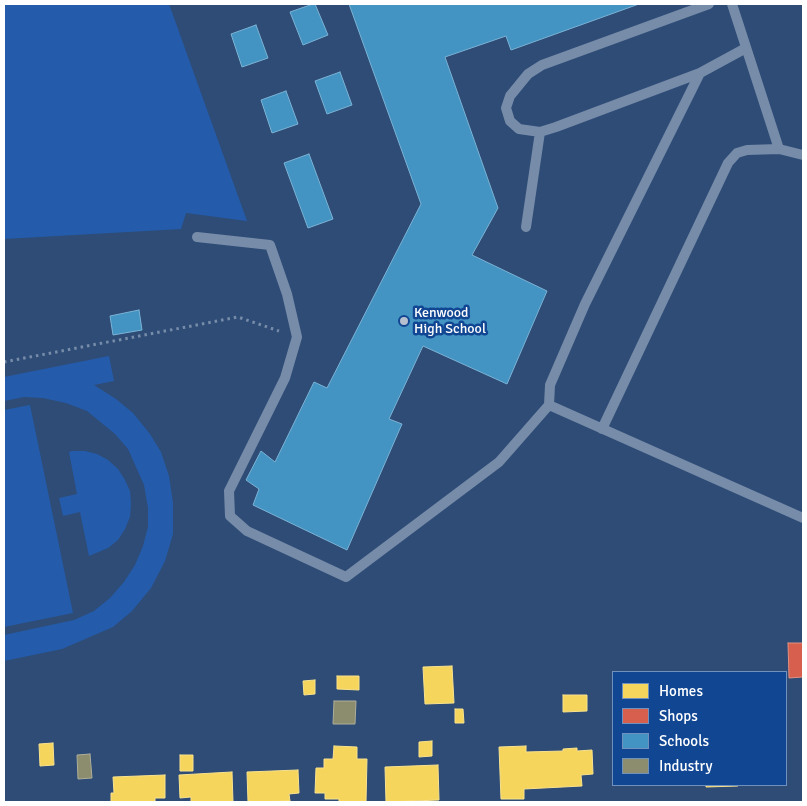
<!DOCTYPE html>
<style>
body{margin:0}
#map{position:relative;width:807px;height:806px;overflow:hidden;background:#2e4c76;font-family:Signika,sans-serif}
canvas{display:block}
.frame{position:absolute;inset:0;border:5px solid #fff;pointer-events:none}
.legend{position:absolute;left:612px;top:671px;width:175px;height:115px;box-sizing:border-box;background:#114693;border:1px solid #7090be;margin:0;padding:6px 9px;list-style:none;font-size:15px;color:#fff}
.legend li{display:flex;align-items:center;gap:10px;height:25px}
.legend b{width:25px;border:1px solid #7090be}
</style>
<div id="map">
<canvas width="807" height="806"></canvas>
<div class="frame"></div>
<ul class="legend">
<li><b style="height:14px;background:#f6d55c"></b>Homes</li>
<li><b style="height:14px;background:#d6604d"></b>Shops</li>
<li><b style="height:14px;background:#4393c3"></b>Schools</li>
<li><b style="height:14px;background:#8c8c6e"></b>Industry</li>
</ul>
</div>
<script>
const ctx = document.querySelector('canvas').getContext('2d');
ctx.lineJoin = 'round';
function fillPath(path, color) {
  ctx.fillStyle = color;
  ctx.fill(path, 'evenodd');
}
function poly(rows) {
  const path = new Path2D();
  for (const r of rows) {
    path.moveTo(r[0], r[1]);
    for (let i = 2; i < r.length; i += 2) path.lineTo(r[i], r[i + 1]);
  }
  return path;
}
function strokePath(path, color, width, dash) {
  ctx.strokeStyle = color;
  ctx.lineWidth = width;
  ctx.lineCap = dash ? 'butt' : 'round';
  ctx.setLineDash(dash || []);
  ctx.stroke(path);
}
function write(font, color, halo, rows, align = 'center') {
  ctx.font = font + ' Signika,sans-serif';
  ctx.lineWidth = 5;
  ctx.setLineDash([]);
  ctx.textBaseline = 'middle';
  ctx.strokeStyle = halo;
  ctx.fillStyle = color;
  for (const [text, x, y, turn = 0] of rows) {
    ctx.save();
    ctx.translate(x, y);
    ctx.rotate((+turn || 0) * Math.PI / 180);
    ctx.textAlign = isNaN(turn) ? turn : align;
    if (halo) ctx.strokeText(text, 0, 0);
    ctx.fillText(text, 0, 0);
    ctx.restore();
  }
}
fillPath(poly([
 [4,4,169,4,247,221,186,213,181,229,4,239],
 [109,356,114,381,94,385,116,399,133,413,150,434,161,452,169,476,173,503,173,534,165,561,151,588,132,611,113,627,62,649,4,661,4,635,74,620,94,611,110,598,124,582,135,565,143,546,148,527,148,508,144,485,128,449,115,434,87,411,66,403,43,398,24,397,4,401,4,377],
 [30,405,73,613,4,627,4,410],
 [72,451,85,451,97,454,108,460,118,469,125,480,130,491,131,504,130,517,125,529,118,540,108,548,89,556,80,512,63,516,59,498,77,494,69,452]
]), '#245cab');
const homes = poly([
 [452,666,454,703,425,704,423,667,452,666],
 [337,676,359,676,359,690,337,689,337,676],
 [315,680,315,694,304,695,303,681,315,680],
 [563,695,587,695,587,711,563,712,563,695],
 [455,709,463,709,464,723,455,723,455,709],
 [432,741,432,756,419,757,419,742,432,741],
 [53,743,54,765,40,766,39,744,53,743],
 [334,746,357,747,357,759,367,759,366,802,339,802,339,799,325,799,325,793,315,793,316,768,324,768,324,759,333,759,334,746],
 [526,746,526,752,563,751,563,749,577,748,577,751,592,750,593,774,581,775,582,786,524,789,524,799,501,799,499,747,526,746],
 [180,755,193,755,193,771,180,771,180,755],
 [438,765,439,800,386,802,385,767,438,765],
 [298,770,299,793,289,794,290,801,248,802,247,772,298,770],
 [232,772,233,802,191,802,191,797,180,798,179,775,232,772],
 [165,775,165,798,155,798,155,802,111,802,111,793,114,793,113,777,165,775],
 [706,785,738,785,738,786,706,787,706,785]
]);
fillPath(homes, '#f6d55c');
strokePath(homes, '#f9e28d', 1);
const shops = poly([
 [788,643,803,643,803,677,789,678,788,643]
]);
fillPath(shops, '#d6604d');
strokePath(shops, '#e29082', 1);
const schools = poly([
 [313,4,315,4,328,35,303,45,290,12,313,4],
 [349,4,639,4,511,50,506,36,445,57,498,208,472,255,547,291,507,384,423,346,389,419,402,424,347,550,253,505,259,489,246,480,261,451,275,462,314,382,327,388,421,204,349,4],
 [256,25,268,58,242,67,231,34,256,25],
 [340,72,352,105,327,114,315,81,340,72],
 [286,91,298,124,272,133,261,100,286,91],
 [309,154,333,219,308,228,284,163,309,154],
 [139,310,142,330,113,335,110,316,139,310]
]);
fillPath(schools, '#4393c3');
strokePath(schools, '#7bb3d5', 1);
const industry = poly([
 [334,701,356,701,355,724,333,724,334,701],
 [90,754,92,778,78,779,77,755,90,754]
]);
fillPath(industry, '#8c8c6e');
strokePath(industry, '#aeae9a', 1);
strokePath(poly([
 [4,362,238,317,279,331]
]), '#778ca9', 3, [2.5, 4]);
strokePath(poly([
 [709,4,542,65,528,74,510,96,506,108,510,121,519,129,540,132,556,127,700,73,746,48],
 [732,4,779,149],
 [526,227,540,132],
 [197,237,270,245,287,294,297,337,285,378,229,491,230,516,247,531,346,577,499,462,549,405,550,385,585,304,700,73],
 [549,405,803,518],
 [602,429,728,163,737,153,747,150,779,149,803,155]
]), '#778ca9', 10);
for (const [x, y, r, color] of [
 [404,321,5,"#b6c0cf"]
]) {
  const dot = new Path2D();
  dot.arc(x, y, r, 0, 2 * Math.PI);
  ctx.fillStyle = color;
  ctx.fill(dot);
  strokePath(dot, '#114693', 2);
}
write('14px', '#fff', '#114693', [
 ["Kenwood",414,313],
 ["High School",414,329]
], 'left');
</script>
